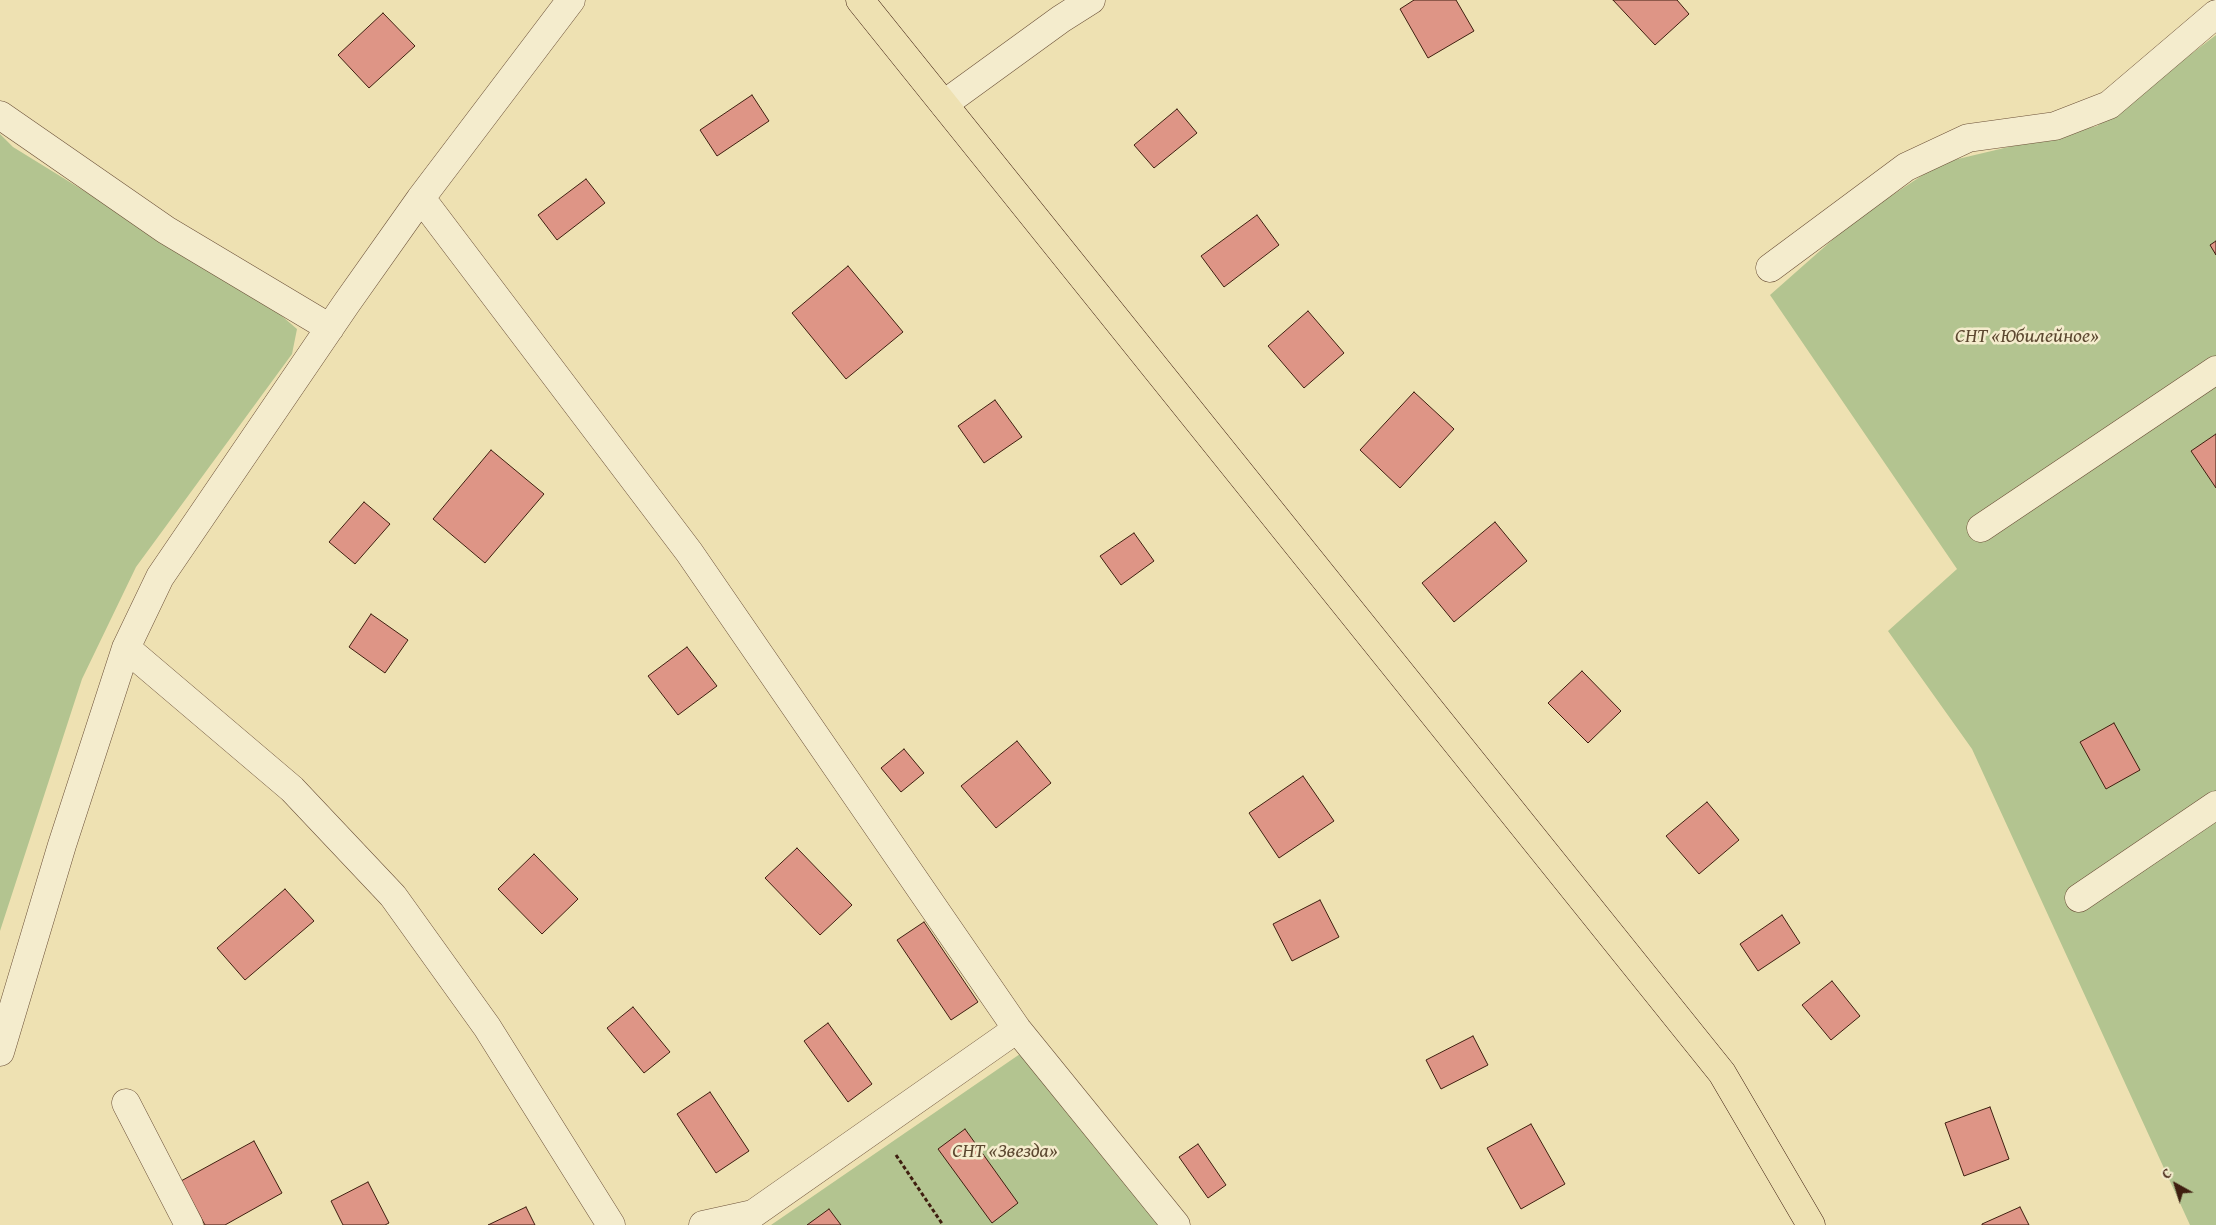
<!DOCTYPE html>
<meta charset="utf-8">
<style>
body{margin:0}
#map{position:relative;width:2216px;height:1225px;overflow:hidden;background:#eee1b2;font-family:"Gentium Book Plus",serif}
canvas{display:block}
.north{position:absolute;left:2151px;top:1160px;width:50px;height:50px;-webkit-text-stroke:4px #f4eccd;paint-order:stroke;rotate:321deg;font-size:14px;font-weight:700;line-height:20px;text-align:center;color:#3f1f10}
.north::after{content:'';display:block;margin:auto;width:18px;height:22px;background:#3f1f10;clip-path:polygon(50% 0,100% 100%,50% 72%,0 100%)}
</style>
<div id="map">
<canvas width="2216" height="1225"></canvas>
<div class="north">С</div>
</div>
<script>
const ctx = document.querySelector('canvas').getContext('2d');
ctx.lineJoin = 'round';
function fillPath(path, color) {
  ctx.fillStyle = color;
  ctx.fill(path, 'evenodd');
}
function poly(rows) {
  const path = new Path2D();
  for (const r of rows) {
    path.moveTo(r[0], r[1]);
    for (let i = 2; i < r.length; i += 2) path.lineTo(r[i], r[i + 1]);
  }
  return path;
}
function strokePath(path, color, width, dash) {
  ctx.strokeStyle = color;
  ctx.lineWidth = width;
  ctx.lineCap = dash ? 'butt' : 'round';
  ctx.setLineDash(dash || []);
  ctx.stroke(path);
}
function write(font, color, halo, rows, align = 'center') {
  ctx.font = font + ' "Gentium Book Plus",serif';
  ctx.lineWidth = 5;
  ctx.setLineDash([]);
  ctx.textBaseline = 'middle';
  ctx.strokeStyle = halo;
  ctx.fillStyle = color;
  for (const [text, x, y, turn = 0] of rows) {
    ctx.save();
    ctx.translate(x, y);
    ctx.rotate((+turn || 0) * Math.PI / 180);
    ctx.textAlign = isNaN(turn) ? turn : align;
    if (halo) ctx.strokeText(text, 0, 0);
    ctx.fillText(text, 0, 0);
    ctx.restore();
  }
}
fillPath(poly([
 [2216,35,2216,1225,2190,1225,1972,749,1888,631,1957,569,1770,295,1856,219,1941,163,2097,126],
 [0,134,13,147,269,305,297,329,292,354,136,567,82,679,0,931],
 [1020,1054,1161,1225,771,1225]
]), '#b3c490');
const building = poly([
 [1414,0,1456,0,1474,31,1428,58,1400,9,1414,0],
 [1613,0,1677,0,1689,14,1655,45,1613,0],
 [383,13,415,46,369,88,338,55,383,13],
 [752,95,769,121,717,156,700,130,752,95],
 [1177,109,1197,133,1154,168,1134,145,1177,109],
 [586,179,605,203,557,240,538,215,586,179],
 [1257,215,1279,245,1224,287,1201,256,1257,215],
 [2216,241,2216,255,2210,245,2216,241],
 [848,266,903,332,846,379,792,313,848,266],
 [1308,311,1344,353,1304,388,1268,346,1308,311],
 [1414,392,1454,429,1400,488,1360,450,1414,392],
 [995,400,1022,437,984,463,958,426,995,400],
 [2216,434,2216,488,2191,451,2216,434],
 [491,450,544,494,485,563,433,519,491,450],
 [364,502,390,524,355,564,329,542,364,502],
 [1495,522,1527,561,1454,622,1422,583,1495,522],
 [1134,533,1154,561,1121,585,1100,556,1134,533],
 [371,614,408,640,385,673,349,647,371,614],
 [687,647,717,686,678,715,648,676,687,647],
 [1582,671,1621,711,1588,743,1548,703,1582,671],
 [2114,723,2140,770,2106,789,2080,742,2114,723],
 [1017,741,1051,783,996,828,961,786,1017,741],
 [904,749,924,773,901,792,881,768,904,749],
 [1303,776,1334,821,1279,858,1249,813,1303,776],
 [1707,802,1739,840,1699,874,1666,836,1707,802],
 [797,848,852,905,820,935,765,878,797,848],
 [534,854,578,899,542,934,498,889,534,854],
 [285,889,314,921,245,980,217,948,285,889],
 [1320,900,1339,937,1292,961,1273,924,1320,900],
 [1782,915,1800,943,1758,971,1740,944,1782,915],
 [924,922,978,1002,951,1020,897,940,924,922],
 [1832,981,1860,1016,1831,1040,1802,1005,1832,981],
 [633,1007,670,1052,644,1073,607,1028,633,1007],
 [828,1023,872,1084,848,1102,804,1041,828,1023],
 [1473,1036,1488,1065,1441,1089,1426,1060,1473,1036],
 [710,1092,749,1151,716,1173,677,1114,710,1092],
 [1990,1107,2009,1159,1964,1176,1945,1123,1990,1107],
 [1531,1124,1565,1184,1521,1209,1487,1148,1531,1124],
 [965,1129,1018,1203,992,1223,938,1149,965,1129],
 [254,1141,282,1193,225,1225,205,1225,181,1181,254,1141],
 [1198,1144,1226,1185,1208,1198,1179,1157,1198,1144],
 [368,1182,389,1223,385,1225,343,1225,331,1201,368,1182],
 [526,1207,535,1225,488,1225,526,1207],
 [2020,1207,2029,1225,1982,1225,1982,1224,2020,1207],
 [829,1209,841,1225,807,1225,829,1209]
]);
fillPath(building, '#de9586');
strokePath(building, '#3f1f10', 1);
const minor = poly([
 [944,104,1061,19,1091,0],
 [0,115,166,230,330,328],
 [421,198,689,552,1017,1029,1176,1225],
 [1770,268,1906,167,1968,138,2055,126,2109,105,2216,14],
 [1981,528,2216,370],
 [126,648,292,789,393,896,487,1027,611,1225],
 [2079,898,2216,805],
 [0,1052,62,845,126,648,160,577,346,304,421,198,571,0],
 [126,1103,189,1225],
 [703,1225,753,1214,1017,1029]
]);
const major = poly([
 [860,0,1722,1073,1811,1225]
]);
strokePath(minor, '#6b5038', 29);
strokePath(major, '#3f1f10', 29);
strokePath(poly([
 [896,1155,943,1225]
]), '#3f1f10', 3, [4, 2.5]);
strokePath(minor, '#f4eccd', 28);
strokePath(major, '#eee1b2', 28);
write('italic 20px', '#5c4830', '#f4eccd', [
 ["СНТ «Юбилейное»",2027,337],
 ["СНТ «Звезда»",1005,1152]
]);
</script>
